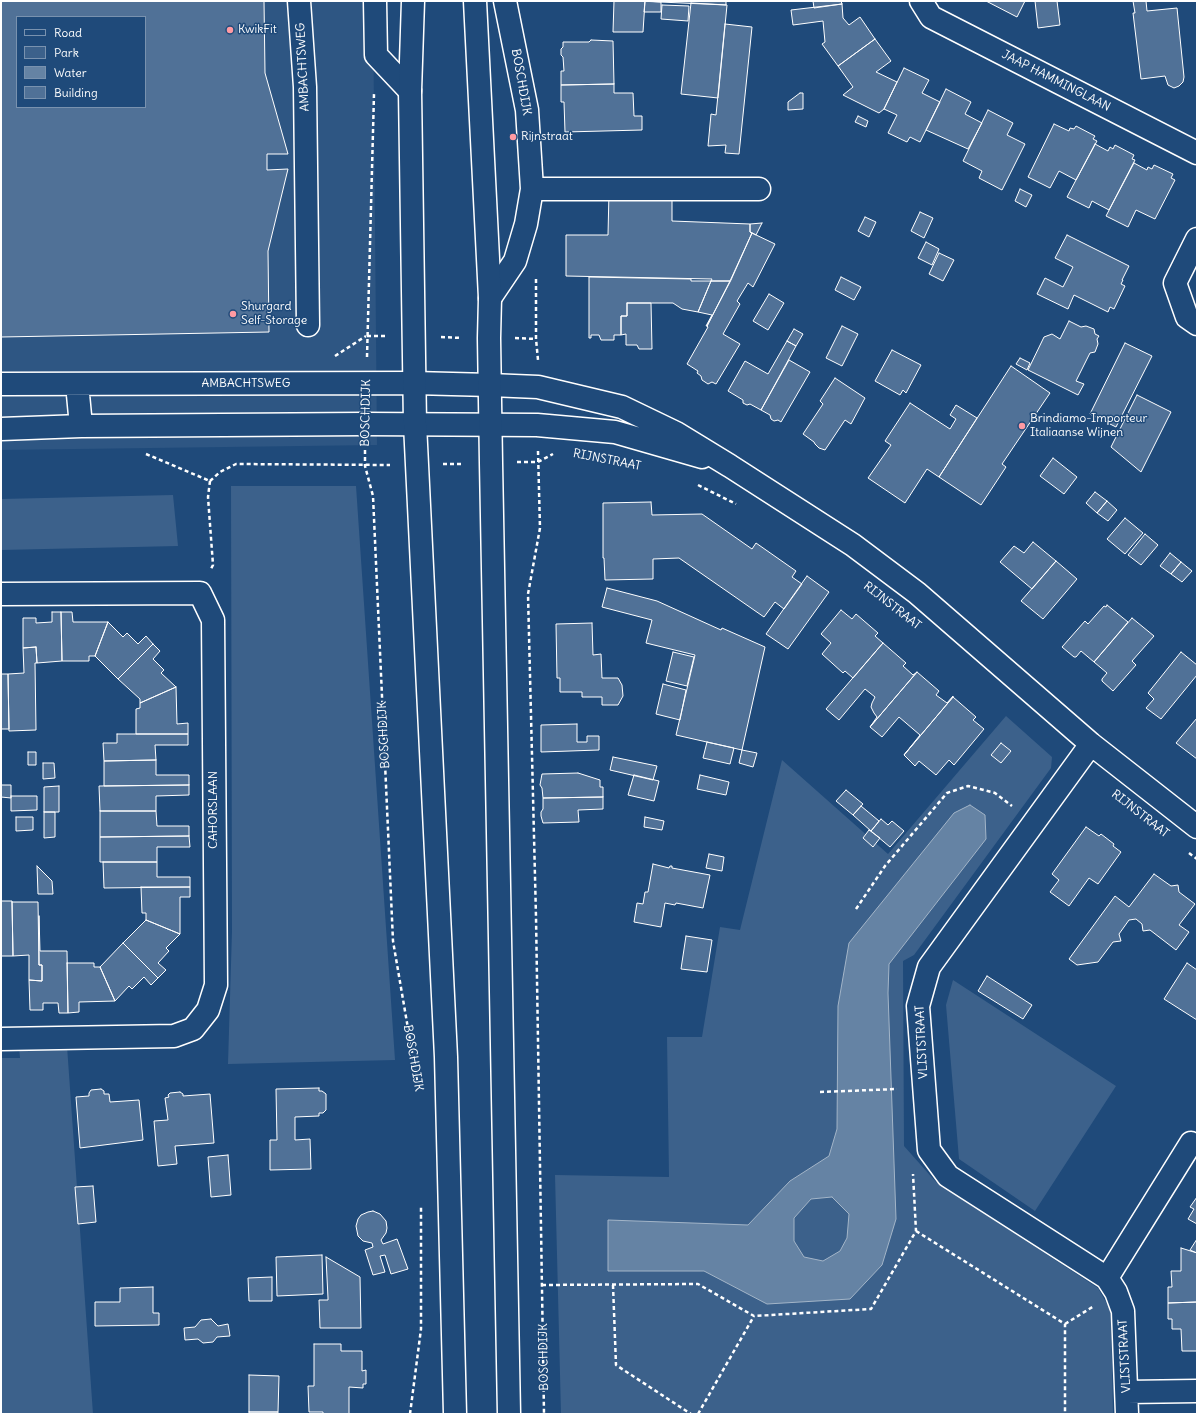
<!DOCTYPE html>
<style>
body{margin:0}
#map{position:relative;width:1198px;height:1415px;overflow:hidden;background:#1f4a7a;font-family:Delius,sans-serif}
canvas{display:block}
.frame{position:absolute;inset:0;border:2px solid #fff;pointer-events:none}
.legend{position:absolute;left:16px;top:16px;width:130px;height:92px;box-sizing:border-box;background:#1f4a7a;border:1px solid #7992af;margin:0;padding:5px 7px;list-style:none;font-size:12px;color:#fff}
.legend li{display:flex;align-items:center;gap:8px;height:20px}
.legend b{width:20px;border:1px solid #7992af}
</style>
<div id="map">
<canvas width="1198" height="1415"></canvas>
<div class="frame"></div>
<ul class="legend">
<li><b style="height:5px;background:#1f4a7a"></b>Road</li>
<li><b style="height:11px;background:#3c618b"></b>Park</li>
<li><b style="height:11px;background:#6583a4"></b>Water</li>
<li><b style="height:11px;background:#507197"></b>Building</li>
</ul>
</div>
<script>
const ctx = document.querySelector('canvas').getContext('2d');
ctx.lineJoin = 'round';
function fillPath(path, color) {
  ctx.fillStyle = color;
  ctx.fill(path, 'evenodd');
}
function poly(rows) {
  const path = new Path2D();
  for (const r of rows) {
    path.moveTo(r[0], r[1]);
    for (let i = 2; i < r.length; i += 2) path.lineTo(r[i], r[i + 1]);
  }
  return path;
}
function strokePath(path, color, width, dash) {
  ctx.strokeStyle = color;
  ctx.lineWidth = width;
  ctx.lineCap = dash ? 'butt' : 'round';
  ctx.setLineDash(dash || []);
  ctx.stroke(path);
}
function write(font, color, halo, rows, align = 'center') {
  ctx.font = font + ' Delius,sans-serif';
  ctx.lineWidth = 3;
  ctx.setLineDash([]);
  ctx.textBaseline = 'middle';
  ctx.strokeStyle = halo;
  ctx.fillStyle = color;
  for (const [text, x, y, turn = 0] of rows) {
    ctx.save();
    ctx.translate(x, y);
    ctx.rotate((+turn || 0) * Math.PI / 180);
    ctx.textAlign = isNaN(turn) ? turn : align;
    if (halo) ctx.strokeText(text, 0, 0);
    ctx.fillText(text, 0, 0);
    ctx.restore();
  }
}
fillPath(poly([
 [1,1,373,1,377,445,1,450],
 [17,17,145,17,145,107,17,107]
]), '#2e5683');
fillPath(poly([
 [231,486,356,486,395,1060,228,1064,232,931],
 [173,495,178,546,1,550,1,499],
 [1006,716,1052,757,1051,768,914,955,903,961,904,1146,936,1182,1098,1288,1111,1311,1113,1414,561,1414,555,1175,669,1177,667,1037,702,1037,720,927,740,930,782,760,888,854],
 [953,980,1116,1086,1035,1211,959,1159,946,1005],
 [67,1046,93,1414,1,1414,1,1058,20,1058,19,1047]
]), '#3c618b');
const water = poly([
 [970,805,985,815,986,839,889,964,888,993,896,1219,882,1265,850,1299,767,1304,704,1271,608,1271,608,1220,748,1225,790,1181,829,1156,837,1129,838,1006,849,943,954,813,970,805],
 [832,1197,849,1214,847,1238,840,1251,823,1261,804,1257,794,1241,794,1218,811,1199,832,1197]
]);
fillPath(water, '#6583a4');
strokePath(water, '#a3b5c8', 1);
const building = poly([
 [1,1,264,1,265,73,288,154,267,154,267,170,288,169,268,251,269,332,1,337,1,1],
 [17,17,145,17,145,107,17,107,17,17],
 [614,1,645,1,643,32,613,32,614,1],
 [638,1,726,1,726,5,638,1],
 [645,1,661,2,661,12,644,12,645,1],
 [813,1,841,1,842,4,814,8,813,1],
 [986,1,1025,1,1017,17,986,1],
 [1035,1,1057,1,1060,25,1038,28,1035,1],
 [1133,1,1146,1,1147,11,1177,8,1184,77,1183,82,1179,86,1174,88,1168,85,1165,76,1141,79,1133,13,1135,13,1133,1],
 [691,3,727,5,718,98,681,94,691,3],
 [842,4,843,18,849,25,860,17,875,39,838,66,822,44,825,42,823,21,793,25,791,10,842,4],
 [662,5,689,6,688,21,661,19,662,5],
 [725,24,752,27,739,154,725,153,726,145,708,146,711,114,716,115,725,24],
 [875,39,891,61,876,72,897,82,884,109,879,113,843,95,853,87,838,66,875,39],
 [591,40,613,41,614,84,561,85,561,71,564,71,563,57,561,55,561,49,563,47,563,42,589,42,591,40],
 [904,68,929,80,922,93,940,102,920,142,910,137,907,142,888,133,897,115,884,109,904,68],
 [614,84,614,93,633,93,634,116,642,116,642,130,565,132,564,102,561,102,561,85,614,84],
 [946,89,971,102,965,114,982,123,968,149,926,130,946,89],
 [800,93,803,93,803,109,788,110,788,102,800,93],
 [988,110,1013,123,1007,135,1025,144,1002,190,979,178,982,171,963,161,988,110],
 [858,116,868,121,866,127,855,122,858,116],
 [1054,124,1069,131,1070,128,1074,129,1076,126,1095,136,1093,139,1097,141,1076,180,1059,171,1050,188,1028,177,1054,124],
 [1095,144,1108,151,1110,147,1113,149,1115,145,1134,155,1132,159,1135,160,1109,210,1092,201,1089,208,1067,197,1095,144],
 [1134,163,1147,170,1148,167,1152,169,1154,165,1173,174,1171,178,1175,180,1155,219,1136,210,1128,227,1106,216,1134,163],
 [1020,189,1032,195,1026,207,1015,201,1020,189],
 [609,192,672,194,672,221,750,224,750,232,752,233,730,281,711,281,712,279,566,276,566,235,608,235,609,192],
 [920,212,933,218,924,238,911,231,920,212],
 [865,217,876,222,869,237,858,231,865,217],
 [762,223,756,235,750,232,750,224,762,223],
 [752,233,775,244,753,287,748,283,737,301,740,304,723,334,740,344,716,384,712,382,708,384,702,380,701,376,697,373,698,371,687,364,708,327,707,326,731,280,752,233],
 [1067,235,1129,266,1122,280,1123,280,1121,284,1125,286,1114,309,1110,307,1108,312,1074,295,1068,309,1037,294,1045,278,1063,287,1073,267,1055,258,1067,235],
 [926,242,939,249,932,265,918,258,926,242],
 [939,253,954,260,943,281,929,274,939,253],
 [589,277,691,279,691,281,711,281,698,312,682,309,673,303,627,303,627,316,621,316,621,335,614,335,614,340,601,340,599,335,591,335,591,338,589,338,589,277],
 [841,277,861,287,854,300,835,290,841,277],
 [711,281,730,281,707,326,706,326,712,315,698,312,711,281],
 [769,294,784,303,768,330,753,321,769,294],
 [627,303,651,303,652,349,639,349,637,345,626,345,626,334,621,335,621,316,627,316,627,303],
 [1069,321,1081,327,1086,326,1094,329,1095,334,1099,336,1097,339,1098,344,1095,352,1090,353,1076,381,1084,384,1078,395,1028,370,1044,337,1052,334,1060,339,1069,321],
 [842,326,858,334,842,366,826,358,842,326],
 [794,329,803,334,796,346,787,341,794,329],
 [787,341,796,346,761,410,750,404,747,405,743,403,743,400,728,391,745,361,768,374,787,341],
 [1125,343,1152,356,1116,427,1090,414,1125,343],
 [892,350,921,365,906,393,903,390,900,395,875,381,892,350],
 [1020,358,1030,363,1027,370,1016,364,1020,358],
 [789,360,810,372,781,422,778,420,774,421,771,419,770,415,761,410,789,360],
 [1011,366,1050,393,1002,464,1006,467,981,505,939,477,1011,366],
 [835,378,865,398,851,424,845,420,825,450,819,448,815,444,814,442,803,434,823,404,820,401,835,378],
 [1137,395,1171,412,1141,472,1111,447,1137,395],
 [910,403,950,429,956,419,950,415,956,405,977,418,939,477,927,469,905,503,868,478,891,445,885,441,910,403],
 [1053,458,1077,477,1064,494,1040,476,1053,458],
 [1095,492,1107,501,1097,513,1086,503,1095,492],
 [1107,501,1117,510,1108,521,1097,513,1107,501],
 [651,502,652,515,702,514,752,549,756,543,796,571,792,577,802,584,784,609,775,602,764,617,679,558,653,559,653,579,605,580,604,558,603,558,603,503,651,502],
 [1125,518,1143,533,1125,554,1107,539,1125,518],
 [1145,534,1158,545,1141,565,1128,555,1145,534],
 [1033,542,1056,561,1032,589,1000,562,1014,546,1024,553,1033,542],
 [1170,553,1181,562,1171,574,1160,566,1170,553],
 [1056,561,1077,579,1043,619,1021,601,1056,561],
 [1181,562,1192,571,1182,582,1171,574,1181,562],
 [807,576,829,592,788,649,766,634,807,576],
 [607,588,657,601,721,630,722,628,765,647,742,750,676,735,695,655,646,643,652,620,602,607,607,588],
 [1107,605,1128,622,1094,662,1081,651,1076,657,1074,657,1062,647,1085,621,1088,624,1104,606,1106,607,1107,605],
 [841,610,852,619,856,614,878,633,875,636,883,643,853,678,845,671,843,673,822,654,831,643,821,634,841,610],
 [52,612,61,612,62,661,37,663,36,647,23,648,23,618,36,618,36,623,52,622,52,612],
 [61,612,72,612,73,622,108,622,95,656,89,656,89,661,62,661,61,612],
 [1132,618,1154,636,1132,661,1136,665,1113,691,1102,681,1102,679,1107,673,1094,662,1132,618],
 [108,622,123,637,127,633,138,644,146,636,153,644,118,679,95,656,108,622],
 [592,623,593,655,601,654,602,678,618,678,622,685,623,696,618,705,602,705,602,697,582,697,582,692,560,692,560,678,557,678,556,624,592,623],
 [883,643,906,663,903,666,913,675,917,672,870,727,877,717,874,713,871,707,872,703,875,697,865,689,839,720,826,709,883,643],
 [153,644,160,651,153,659,164,670,161,673,176,687,140,703,140,699,118,679,153,644],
 [36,647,37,663,35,663,36,730,9,731,8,674,24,673,23,648,36,647],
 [673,652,694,657,687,686,666,681,673,652],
 [1181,652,1197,665,1197,675,1161,719,1146,708,1154,699,1148,693,1181,652],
 [917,672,939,691,936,695,947,703,953,696,953,697,904,755,920,735,899,717,882,737,870,727,917,672],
 [1,674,8,674,9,729,1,729,1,674],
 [663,684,686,690,680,720,656,714,663,684],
 [176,687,177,724,188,723,188,734,136,734,136,709,140,708,140,703,176,687],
 [953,697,976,717,973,720,984,729,954,765,949,760,936,775,919,761,915,766,904,755,953,697],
 [1197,718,1197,759,1176,743,1197,718],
 [577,724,577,742,587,742,587,736,599,736,599,750,541,752,541,725,577,724],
 [117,734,188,734,188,745,155,745,156,760,104,761,103,743,117,743,117,734],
 [707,742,734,748,730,764,703,758,707,742],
 [1001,743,1011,751,1001,763,991,755,1001,743],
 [742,750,757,753,753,767,739,763,742,750],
 [28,752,36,752,36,765,28,765,28,752],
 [613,757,657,766,653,780,610,770,613,757],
 [156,760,156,775,189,775,189,785,104,786,104,761,156,760],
 [43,763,54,763,55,778,43,779,43,763],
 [578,773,600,780,600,787,603,787,603,797,543,798,542,788,540,785,542,774,578,773],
 [634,775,659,781,654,801,628,795,634,775],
 [700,775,729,782,726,795,697,789,700,775],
 [1,785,11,785,11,798,1,797,1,785],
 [189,785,189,795,156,796,156,811,100,811,99,786,189,785],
 [59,786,59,812,44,812,44,787,59,786],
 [846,790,863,804,853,815,836,801,846,790],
 [11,796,37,796,37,810,11,811,11,796],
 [603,797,603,809,578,810,579,822,543,823,541,816,541,812,543,809,543,798,603,797],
 [861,806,879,821,871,831,853,815,861,806],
 [100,811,156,811,157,826,189,826,189,836,100,837,100,811],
 [44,812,55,812,55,837,44,838,44,812],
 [16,817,33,817,33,830,16,831,16,817],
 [645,817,664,821,662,830,644,827,645,817],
 [881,819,888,825,892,821,904,831,890,847,871,831,881,819],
 [1086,827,1099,836,1101,834,1114,844,1113,846,1121,852,1098,884,1089,878,1069,906,1050,892,1059,880,1052,874,1086,827],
 [869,830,880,838,873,847,863,838,869,830],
 [189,836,190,847,157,847,157,862,100,862,100,837,189,836],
 [709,854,724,857,722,871,706,868,709,854],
 [103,862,157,862,157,877,190,877,190,887,104,888,103,862],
 [653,864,669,868,670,866,672,866,672,868,710,875,703,908,676,903,675,905,665,903,661,927,634,922,637,903,643,904,645,892,648,892,653,864],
 [37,866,52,881,53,894,38,894,37,866],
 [1154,874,1171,886,1178,885,1179,892,1195,904,1179,925,1189,932,1176,950,1150,930,1143,931,1142,924,1136,919,1129,920,1119,934,1121,941,1113,942,1098,962,1077,965,1069,959,1115,896,1129,907,1154,874],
 [141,887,190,887,190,897,180,897,180,934,146,920,146,913,142,913,141,887],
 [1,901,12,901,13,956,1,956,1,901],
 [12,902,38,902,39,965,42,965,42,981,29,980,29,955,13,956,12,902],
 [39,916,40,951,67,951,68,1013,59,1013,58,1003,43,1003,43,1010,30,1010,29,980,42,981,42,965,39,965,39,916],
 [146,920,180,934,166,948,169,951,158,963,166,970,158,978,123,943,146,920],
 [686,936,712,940,707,972,681,969,686,936],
 [123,943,158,978,151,985,144,977,132,989,129,986,115,1001,100,967,123,943],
 [67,963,94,963,94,967,100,967,115,1001,79,1002,79,1012,68,1013,67,963],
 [1187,963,1197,970,1197,1020,1164,999,1187,963],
 [987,976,1032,1005,1023,1019,978,991,987,976],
 [319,1088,319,1091,322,1091,326,1094,326,1110,323,1113,319,1113,319,1116,295,1117,295,1140,310,1139,311,1169,270,1170,270,1140,277,1140,276,1089,319,1088],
 [101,1089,104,1091,104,1094,109,1094,110,1102,139,1100,143,1140,80,1148,76,1097,89,1096,89,1093,91,1090,101,1089],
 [180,1092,183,1094,183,1096,210,1094,214,1143,175,1146,177,1164,158,1166,154,1121,168,1120,165,1098,169,1097,168,1095,170,1093,180,1092],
 [228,1155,231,1195,211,1197,208,1157,228,1155],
 [93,1186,96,1222,78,1224,75,1187,93,1186],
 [1197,1197,1197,1224,1188,1219,1194,1209,1190,1207,1197,1197],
 [373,1211,380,1214,386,1221,387,1228,386,1233,381,1240,383,1244,397,1239,408,1269,391,1274,385,1255,380,1256,385,1272,373,1275,365,1250,373,1247,372,1243,363,1241,358,1236,356,1226,358,1219,361,1215,368,1212,373,1211],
 [1197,1239,1197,1253,1190,1250,1197,1239],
 [1181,1248,1197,1253,1197,1302,1168,1303,1168,1287,1172,1287,1171,1271,1181,1271,1181,1248],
 [322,1255,323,1294,277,1296,276,1257,322,1255],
 [326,1257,360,1277,361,1328,320,1328,319,1300,328,1300,328,1298,326,1257],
 [272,1277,272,1301,249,1301,248,1278,272,1277],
 [153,1287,153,1313,159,1313,159,1325,95,1326,95,1302,120,1302,120,1288,153,1287],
 [1197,1302,1197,1351,1182,1351,1181,1329,1172,1329,1172,1319,1168,1319,1168,1303,1197,1302],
 [211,1319,218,1326,228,1324,230,1336,217,1337,213,1342,203,1343,198,1339,185,1340,184,1328,195,1327,201,1320,211,1319],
 [314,1344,341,1344,341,1351,362,1351,362,1371,366,1370,366,1384,363,1384,363,1388,349,1387,349,1414,323,1414,323,1412,309,1412,308,1386,314,1386,314,1344],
 [249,1375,279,1376,278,1412,249,1412,249,1375],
 [249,1412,278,1412,278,1414,249,1414,249,1412]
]);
fillPath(building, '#507197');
strokePath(building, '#fff', 1);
const minor = poly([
 [299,1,305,87,308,325],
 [375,1,376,55,410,91],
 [921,1,931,17,1197,153],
 [532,189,759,189],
 [1197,239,1175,283,1187,317,1197,324],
 [490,298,515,261,526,224,532,189,527,110,505,1],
 [1,384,414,383,490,385,538,387,622,407,676,433,730,466,853,545,917,593,1091,744,1197,827],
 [77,384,81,426],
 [1,429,81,426,364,424,537,425,615,432,702,457],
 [1,594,200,593,213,620,216,985,208,1010,193,1029,174,1036,1,1039],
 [1091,744,929,967,918,1006,929,1150,948,1176,1107,1278,1116,1292,1123,1311,1127,1414],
 [1107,1278,1191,1143],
 [1127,1392,1197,1391]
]);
const major = poly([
 [413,1,410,91,415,424,446,1057,455,1414],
 [475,1,490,298,489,338,491,463,509,1414]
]);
strokePath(minor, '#fff', 25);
strokePath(major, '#fff', 25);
strokePath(poly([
 [536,279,536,339,538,360],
 [367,336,388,336],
 [441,337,462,338],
 [515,338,536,339],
 [335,356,366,336],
 [367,357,374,94],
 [365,450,365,466,373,496,393,941,418,1087],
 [538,451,540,528,528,594,536,917,544,1414],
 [146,454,210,481],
 [517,462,538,462,553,454],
 [443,464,464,464],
 [210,481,220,472,236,464,390,465],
 [210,481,208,497,213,565,211,569],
 [698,485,736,504],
 [1189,853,1197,859],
 [856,909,885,866,947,793,968,786,995,793,1012,806],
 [820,1092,897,1089],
 [916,1231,1065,1324,1065,1414],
 [542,1285,698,1284,754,1316,871,1309,916,1231,913,1174],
 [613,1285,616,1365,691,1414],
 [1065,1324,1094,1306],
 [410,1414,421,1329,421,1205],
 [698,1414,754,1316]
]), '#fff', 2.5, [4, 3]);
strokePath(minor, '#1f4a7a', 22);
strokePath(major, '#1f4a7a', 22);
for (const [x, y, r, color] of [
 [230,30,4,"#ff9aa2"],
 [513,137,4,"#ff9aa2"],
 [233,314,4,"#ff9aa2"],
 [1022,426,4,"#ff9aa2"]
]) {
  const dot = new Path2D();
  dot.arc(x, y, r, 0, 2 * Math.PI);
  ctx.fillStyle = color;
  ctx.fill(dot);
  strokePath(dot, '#1f4a7a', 1.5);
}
write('12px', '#fff', '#1f4a7a', [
 ["KwikFit",238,30],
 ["Rijnstraat",521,137],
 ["Shurgard",241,307],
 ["Self-Storage",241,321],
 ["Brindiamo-Importeur",1030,419],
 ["Italiaanse Wijnen",1030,433]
], 'left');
write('12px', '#fff', '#1f4a7a', [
 ["AMBACHTSWEG",303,67,-93],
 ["JAAP HAMMINGLAAN",1056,81,27],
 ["BOSCHDIJK",521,82,80],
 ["AMBACHTSWEG",246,384],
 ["BOSCHDIJK",366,413,-89],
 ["RIJNSTRAAT",607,460,11],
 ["RIJNSTRAAT",892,606,38],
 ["BOSCHDIJK",384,735,-93],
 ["CAHORSLAAN",214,810,-90],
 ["RIJNSTRAAT",1140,814,38],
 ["VLISTSTRAAT",922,1042,-93],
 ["BOSCHDIJK",413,1058,80],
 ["VLISTSTRAAT",1125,1356,-93],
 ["BOSCHDIJK",544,1357,-91]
]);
</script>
